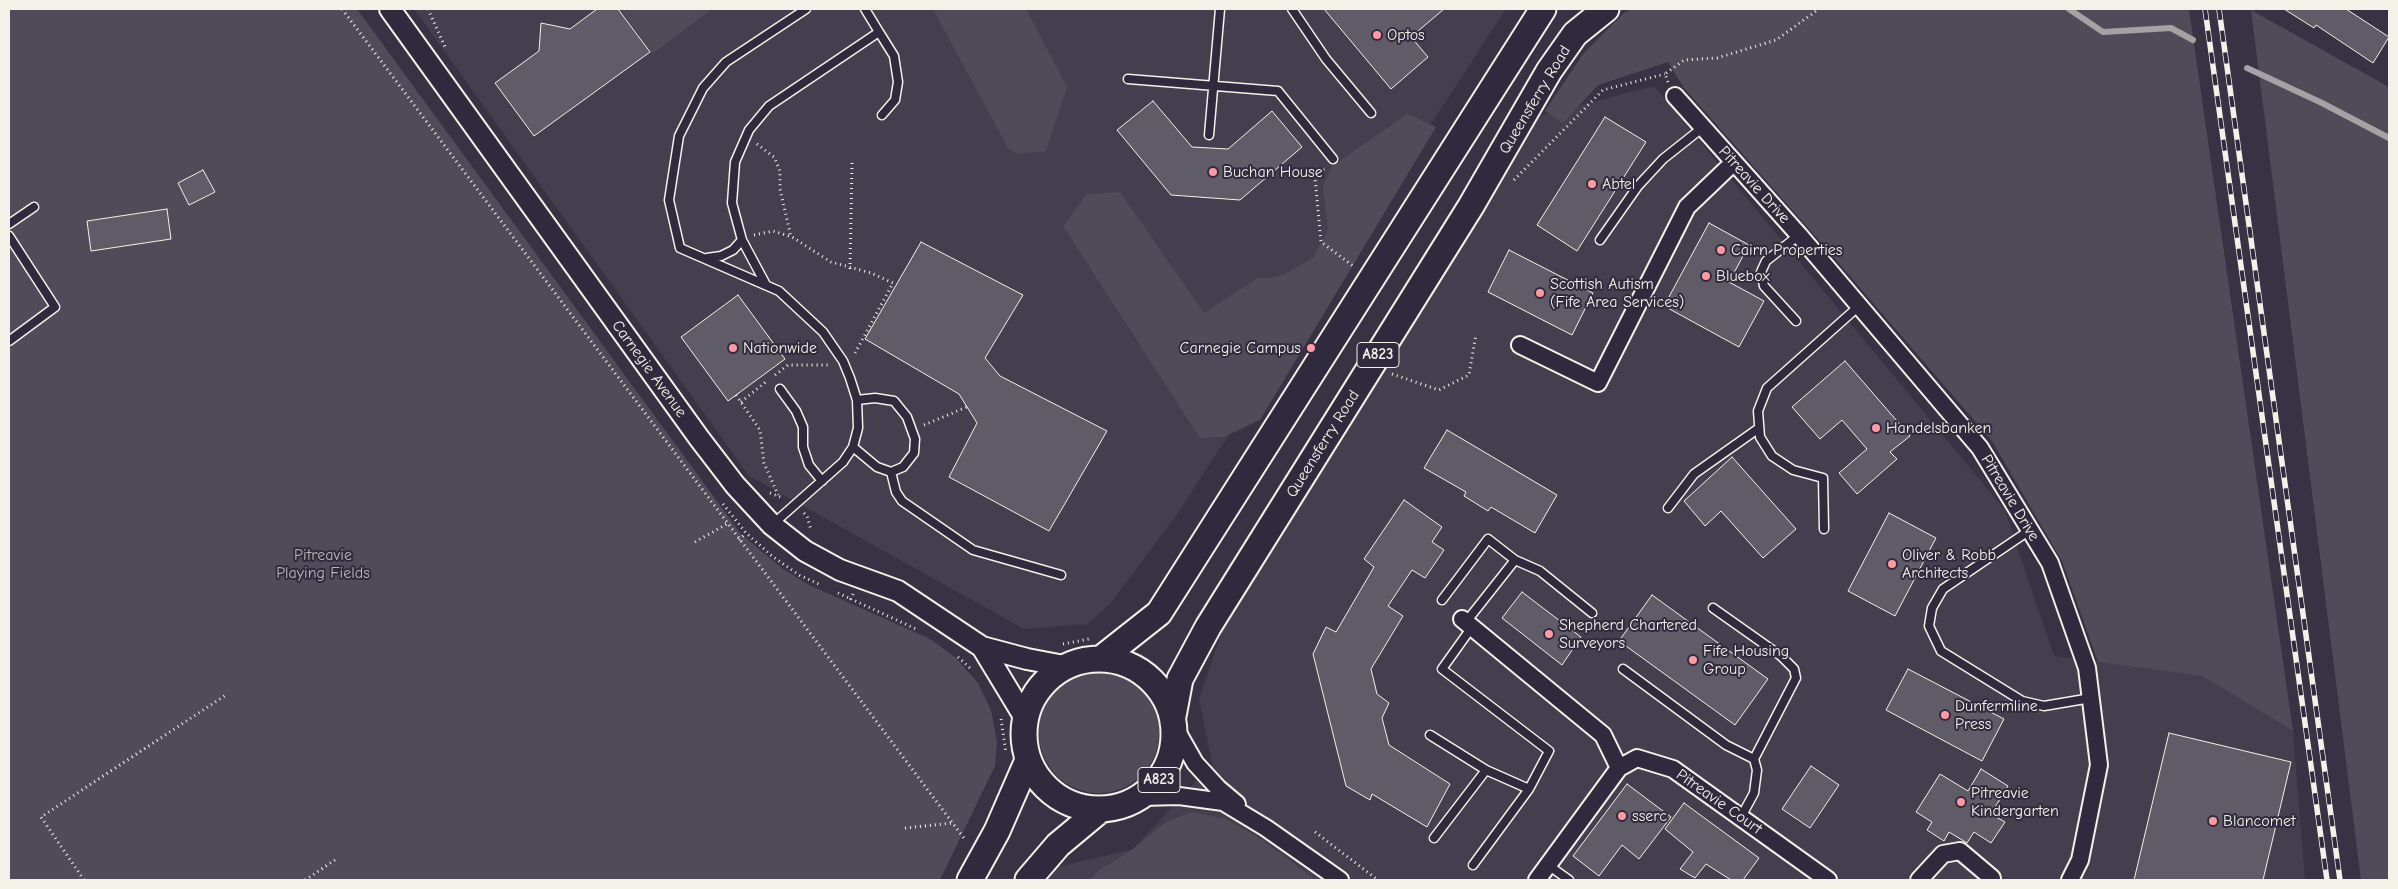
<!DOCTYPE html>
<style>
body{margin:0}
#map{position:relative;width:2398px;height:889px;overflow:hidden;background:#373244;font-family:"Comic Neue",sans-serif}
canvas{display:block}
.frame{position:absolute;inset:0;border:10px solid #f4f1e8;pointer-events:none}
</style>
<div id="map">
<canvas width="2398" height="889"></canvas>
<div class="frame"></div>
</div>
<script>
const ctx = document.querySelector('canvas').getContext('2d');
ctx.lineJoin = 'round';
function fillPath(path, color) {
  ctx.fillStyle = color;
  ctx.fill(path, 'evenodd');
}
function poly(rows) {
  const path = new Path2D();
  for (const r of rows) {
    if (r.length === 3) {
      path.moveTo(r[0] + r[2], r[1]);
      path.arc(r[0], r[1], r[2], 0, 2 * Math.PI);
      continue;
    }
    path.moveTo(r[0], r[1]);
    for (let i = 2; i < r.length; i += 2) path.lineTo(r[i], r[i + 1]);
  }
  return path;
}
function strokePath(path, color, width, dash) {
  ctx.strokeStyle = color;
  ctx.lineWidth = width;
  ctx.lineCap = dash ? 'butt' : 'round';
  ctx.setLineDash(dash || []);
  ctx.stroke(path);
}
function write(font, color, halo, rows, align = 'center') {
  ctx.font = font + ' "Comic Neue",sans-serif';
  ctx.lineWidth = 4;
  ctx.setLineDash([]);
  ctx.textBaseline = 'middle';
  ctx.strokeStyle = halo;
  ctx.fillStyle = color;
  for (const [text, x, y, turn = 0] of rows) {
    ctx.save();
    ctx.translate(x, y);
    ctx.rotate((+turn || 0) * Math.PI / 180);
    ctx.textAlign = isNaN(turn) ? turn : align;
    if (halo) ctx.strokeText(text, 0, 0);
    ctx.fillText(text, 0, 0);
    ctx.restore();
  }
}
fillPath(poly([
 [414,9,1506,9,1178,513,1111,603,1088,624,1024,629,749,476],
 [1654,86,2005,510,2054,656,2202,676,2293,731,2305,880,1039,880,1049,869,1133,849,1212,764,1199,699,1241,576,1522,120]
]), '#433f4e');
fillPath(poly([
 [9,9,357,9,741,534,783,569,809,585,930,639,955,657,978,683,991,710,997,742,995,766,940,880,9,880],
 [621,9,712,9,652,54],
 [933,9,1026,9,1067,87,1046,151,1018,154,1008,148],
 [1633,9,2189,9,2293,731,2202,676,2098,662,2062,561,1992,441,1817,238,1684,88,1668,62,1598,85,1563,123,1545,111,1583,54,1625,12],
 [2251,10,2389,87,2389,878,2381,880,2361,880],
 [1407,114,1436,127,1260,420,1224,437,1200,438,1063,226,1087,194,1120,192,1204,313,1258,278,1272,278,1283,275,1313,258,1328,230,1323,187,1331,167],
 [1099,733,60],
 [1192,812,1226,819,1258,837,1316,880,1090,880,1098,871,1133,849,1166,822]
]), '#504b59');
strokePath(poly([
 [2069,9,2103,32,2171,28,2193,40],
 [2247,68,2322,103,2389,138]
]), '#a6a2a4', 6);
const building = poly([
 [597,9,618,9,650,52,534,136,495,83,539,51,541,23,570,29,597,9],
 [1324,9,1444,9,1411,37,1428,57,1391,89,1324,9],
 [2284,9,2346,9,2389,37,2373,63,2316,25,2314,28,2284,9],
 [1153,101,1192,147,1228,149,1272,111,1302,147,1240,200,1171,195,1117,130,1153,101],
 [1605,117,1646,142,1577,251,1537,225,1605,117],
 [203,170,215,192,189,205,178,183,203,170],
 [167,209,171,239,91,251,87,221,167,209],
 [1709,223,1749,245,1729,282,1764,301,1739,347,1664,306,1709,223],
 [921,242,1023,295,985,358,1000,376,1107,431,1049,531,949,477,977,423,959,394,865,339,921,242],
 [1509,250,1593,293,1572,335,1488,292,1509,250],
 [738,295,785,359,728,401,681,337,738,295],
 [1845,361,1910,436,1890,452,1897,459,1857,494,1839,473,1867,449,1842,420,1820,439,1792,407,1845,361],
 [1447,430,1557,495,1535,533,1491,507,1488,511,1464,496,1466,492,1424,468,1447,430],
 [1732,457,1796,529,1763,558,1721,511,1705,526,1684,501,1732,457],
 [1404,500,1442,527,1432,542,1444,550,1425,578,1412,570,1388,606,1403,616,1371,669,1377,694,1389,703,1382,718,1389,745,1450,784,1427,827,1372,794,1370,800,1346,786,1313,654,1326,627,1336,632,1374,567,1364,559,1404,500],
 [1889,513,1936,538,1895,616,1848,591,1889,513],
 [1522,592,1581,637,1562,665,1502,618,1522,592],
 [1652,595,1768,679,1735,725,1619,641,1652,595],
 [1908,669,2004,719,1982,761,1886,710,1908,669],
 [2169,733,2291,762,2263,880,2134,880,2169,733],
 [1811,766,1839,785,1810,828,1782,809,1811,766],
 [1981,769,2008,786,1991,814,2005,822,1991,843,1974,832,1967,843,1949,832,1944,841,1927,830,1932,822,1916,812,1940,774,1968,791,1981,769],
 [1627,784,1671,817,1639,859,1622,845,1599,876,1573,856,1627,784],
 [1684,803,1759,858,1743,880,1731,880,1706,864,1695,878,1680,869,1693,852,1665,829,1684,803]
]);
fillPath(building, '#5f5c67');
strokePath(building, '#f4f1e8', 1);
const service = poly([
 [1292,9,1326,59,1371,113],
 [879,32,894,56,898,82,895,100,882,115],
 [1128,79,1278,91,1333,159],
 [1209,135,1220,9],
 [9,224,34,207],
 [9,236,55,307,9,341],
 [1600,240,1638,186,1663,159,1702,128],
 [707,258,721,256,733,250,742,240],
 [765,283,742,240,732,203,735,162,749,130,769,106,879,32,865,9],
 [1796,321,1764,286,1761,272,1766,261,1799,235],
 [780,389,796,411,803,427,803,447,809,465,822,481],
 [857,400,875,398,894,401,907,417,915,439,914,453,903,467,891,472],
 [853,447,877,467,891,472,896,492,902,501,973,550,1061,575],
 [1668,508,1694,474,1759,428],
 [773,524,843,462,853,447,858,428,857,400,850,378,843,361,823,332,779,291,680,248,669,200,679,136,703,88,726,62,806,9],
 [1824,529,1823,478,1793,470,1772,456,1760,437,1758,411,1767,388,1859,306],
 [2030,530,1943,589,1932,608,1929,626,1941,651,2022,701,2044,706,2091,698],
 [1515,560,1540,571,1592,613],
 [1442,600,1488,539,1515,560,1466,622],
 [1713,608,1781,656,1794,669,1796,678,1754,759],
 [1623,669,1726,745,1754,759,1757,770,1754,793,1741,817],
 [1430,735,1486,770,1529,789,1549,751,1442,669,1472,627],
 [1434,838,1486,770],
 [1473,865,1529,789],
 [1548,865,1569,880]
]);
const minor = poly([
 [1675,96,1799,235,1980,448,2050,563,2087,668,2099,765,2080,860,2070,880],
 [1520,345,1598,383,1687,207,1733,163],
 [1462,619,1603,735,1619,768],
 [1174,726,1195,763,1218,788,1237,804],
 [1141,797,1179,796,1223,802,1266,828,1340,880],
 [1537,880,1619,768,1637,758,1673,769,1828,880],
 [1919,880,1943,854,1960,851,1992,878]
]);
const tertiary = poly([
 [390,9,699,438,735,485,772,525,805,551,840,570,898,591,982,647,1027,659,1064,666],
 [982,647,1025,718]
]);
const primary = poly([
 [1102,658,1159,613,1543,9],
 [1099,734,75],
 [1173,716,1180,679,1208,627,1471,206,1549,71,1575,34,1606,9],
 [970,880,997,831,1028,760],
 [1028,880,1058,845,1100,810]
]);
strokePath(service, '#f4f1e8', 11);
strokePath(minor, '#f4f1e8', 20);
strokePath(tertiary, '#f4f1e8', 24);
strokePath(primary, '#f4f1e8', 29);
strokePath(poly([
 [342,9,966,841],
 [428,9,446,49],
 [1668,82,1665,74,1684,60,1717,58,1776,40,1819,9],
 [757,144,774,157,780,171,780,189,791,237],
 [1324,169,1315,178,1321,242,1353,266],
 [1514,180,1603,90,1665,74],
 [754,235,773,231,792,237,831,262,871,273,893,283,854,355],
 [850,269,852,163],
 [1392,374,1439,390,1469,375,1476,334],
 [775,375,788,365,830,365],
 [736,395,760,430,764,463,778,495],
 [741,402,768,380],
 [924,425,967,407],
 [770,493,783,498],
 [723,504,746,533,772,556,799,575,821,585],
 [804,513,807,516,811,530],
 [739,540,746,533],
 [695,542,727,524],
 [838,593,851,599],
 [853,594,851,599,916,629],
 [1063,644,1089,639],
 [958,657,970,668],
 [1001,719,1006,753],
 [905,828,953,823],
 [1315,832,1378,880],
 [84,880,41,817,226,695],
 [305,880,338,858]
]), '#f4f1e8', 3, [1, 4]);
strokePath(service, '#2f2a3d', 8);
strokePath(minor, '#2f2a3d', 16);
strokePath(tertiary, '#2f2a3d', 20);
strokePath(primary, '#2f2a3d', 25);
const rail = poly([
 [2205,9,2327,880],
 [2219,9,2340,880]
]);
strokePath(rail, '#f4f1e8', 5.5);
strokePath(rail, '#2f2a3d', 4, [11]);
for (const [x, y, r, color] of [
 [1377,35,5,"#ff9aa2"],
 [1213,172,5,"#ff9aa2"],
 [1592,184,5,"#ff9aa2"],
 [1721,250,5,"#ff9aa2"],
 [1706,276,5,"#ff9aa2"],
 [1540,293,5,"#ff9aa2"],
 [733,348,5,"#ff9aa2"],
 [1311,348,5,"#ff9aa2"],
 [1876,428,5,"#ff9aa2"],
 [1892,564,5,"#ff9aa2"],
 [1549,634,5,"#ff9aa2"],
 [1693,660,5,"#ff9aa2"],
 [1945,715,5,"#ff9aa2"],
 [1961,802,5,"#ff9aa2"],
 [1622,816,5,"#ff9aa2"],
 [2213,821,5,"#ff9aa2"]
]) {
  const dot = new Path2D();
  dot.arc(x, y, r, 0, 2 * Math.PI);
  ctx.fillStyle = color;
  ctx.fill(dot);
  strokePath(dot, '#2f2a3d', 2);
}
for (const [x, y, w] of [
 [1378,355,42],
 [1159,780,42]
]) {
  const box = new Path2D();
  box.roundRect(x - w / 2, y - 12.5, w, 25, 4);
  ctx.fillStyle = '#2f2a3d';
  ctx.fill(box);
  strokePath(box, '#f4f1e8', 1);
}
write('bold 15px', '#f4f1e8', null, [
 ["A823",1378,355],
 ["A823",1159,780]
]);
write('16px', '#f4f1e8', '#2f2a3d', [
 ["Optos",1387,35],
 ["Buchan House",1223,172],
 ["Abtel",1602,184],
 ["Cairn Properties",1731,250],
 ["Bluebox",1716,276],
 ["Scottish Autism",1550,284],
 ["(Fife Area Services)",1550,302],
 ["Nationwide",743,348],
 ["Carnegie Campus",1301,348,"right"],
 ["Handelsbanken",1886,428],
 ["Oliver & Robb",1902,555],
 ["Architects",1902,573],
 ["Shepherd Chartered",1559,625],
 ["Surveyors",1559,643],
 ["Fife Housing",1703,651],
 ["Group",1703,669],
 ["Dunfermline",1955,706],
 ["Press",1955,724],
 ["Pitreavie",1971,793],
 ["Kindergarten",1971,811],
 ["sserc",1632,816],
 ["Blancomet",2223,821]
], 'left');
write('16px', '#f4f1e8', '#2f2a3d', [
 ["Queensferry Road",1535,100,-59],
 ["Pitreavie Drive",1754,185,48],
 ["Carnegie Avenue",649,369,54],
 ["Queensferry Road",1323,444,-58],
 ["Pitreavie Drive",2010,498,59],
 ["Pitreavie Court",1719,802,35]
]);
write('16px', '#bbb7b6', '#2f2a3d', [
 ["Pitreavie",323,555],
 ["Playing Fields",323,573]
]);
</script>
